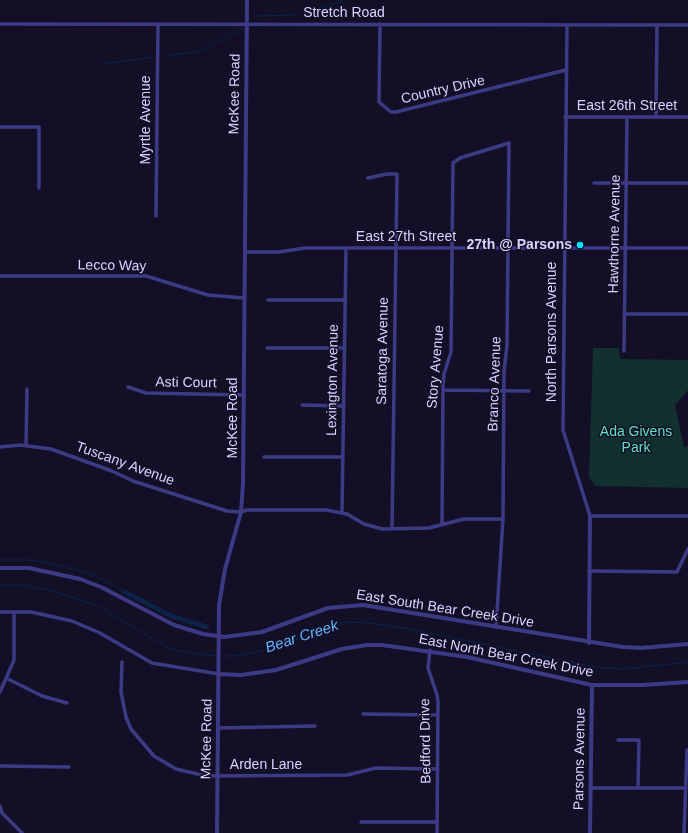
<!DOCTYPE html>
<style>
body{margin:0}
canvas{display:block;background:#130f26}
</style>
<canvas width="688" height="833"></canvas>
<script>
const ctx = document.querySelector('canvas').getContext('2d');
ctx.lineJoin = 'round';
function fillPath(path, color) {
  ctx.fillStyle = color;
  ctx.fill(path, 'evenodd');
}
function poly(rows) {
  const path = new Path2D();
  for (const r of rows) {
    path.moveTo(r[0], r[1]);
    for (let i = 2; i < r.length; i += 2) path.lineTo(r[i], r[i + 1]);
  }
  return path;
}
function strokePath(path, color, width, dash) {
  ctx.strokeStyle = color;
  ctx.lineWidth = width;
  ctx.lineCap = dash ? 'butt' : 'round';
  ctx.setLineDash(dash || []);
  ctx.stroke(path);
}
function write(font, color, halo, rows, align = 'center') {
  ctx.font = font + ' Arial,sans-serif';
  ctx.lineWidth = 3;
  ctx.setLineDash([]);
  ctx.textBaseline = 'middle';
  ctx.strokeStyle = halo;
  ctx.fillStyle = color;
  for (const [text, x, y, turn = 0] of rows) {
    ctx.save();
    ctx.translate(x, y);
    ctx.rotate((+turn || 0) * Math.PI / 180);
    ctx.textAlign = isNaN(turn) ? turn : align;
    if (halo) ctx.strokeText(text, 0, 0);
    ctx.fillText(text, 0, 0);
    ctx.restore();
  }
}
fillPath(poly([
 [593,348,619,348,620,359,688,360,688,390,675,405,684,447,688,446,688,488,595,486,589,477]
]), '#12302f');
strokePath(poly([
 [305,14,343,0],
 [253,16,299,15],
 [164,56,200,51,243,29],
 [102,64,154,57],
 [0,560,30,560,54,564,96,576,125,592],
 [0,585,24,585,53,591,95,605,169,648,184,652,216,656],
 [219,656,235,656,271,649,328,626,346,622,370,623,404,628,596,667,623,669,688,662]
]), '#0c2248', 1);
strokePath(poly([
 [125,592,171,616,207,627]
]), '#0c2248', 4.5);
strokePath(poly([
 [0,24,688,25],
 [380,24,379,102,391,112,396,112,566,70],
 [567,25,563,430,590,516,688,516],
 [565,117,688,117],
 [656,117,657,25],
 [0,127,39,127,39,188],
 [368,178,387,174,397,174,392,529],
 [594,183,688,183],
 [156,216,158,24],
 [245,252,279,252,305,248,688,248],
 [0,276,146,276,208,295,244,298],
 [268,300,345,300],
 [624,314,688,314],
 [267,348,345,348],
 [624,351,627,117],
 [128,387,146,393,244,395],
 [443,390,529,391],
 [302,405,344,406],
 [26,445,27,389],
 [0,447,20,445,51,449,112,471,133,481,227,511,241,512,247,510,326,510,347,514,364,524,382,529,429,528,464,519,503,519],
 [264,457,343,457],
 [342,512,346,248],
 [442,524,443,385,444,374,451,352,453,163,460,158,509,143,507,345,504,372,503,519,496,627],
 [589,571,677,572,688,549],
 [0,612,31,612,72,621,100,633,152,663,219,674],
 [430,650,428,668,437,695,438,702,437,833],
 [122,662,121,692,126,717,131,729,154,756,176,769,206,776,347,775,376,768,438,769],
 [6,678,42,696,67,703],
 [0,692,14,660,14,612],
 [363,714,438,715],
 [218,728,315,726],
 [618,740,639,740,638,788],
 [0,766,69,767],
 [591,788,686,788],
 [0,806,2,813,22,833],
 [361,822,437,822],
 [684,833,687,750]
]), '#3d3a85', 3.5);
strokePath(poly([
 [0,568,29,568,80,579,101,587,174,625,203,634,224,637,262,632,328,608,363,605,623,647,641,648,688,644],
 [589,643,590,516],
 [219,674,241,675,276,670,342,649,367,645,382,645,467,657,592,685,642,685,688,682],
 [217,833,219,605,225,569,241,512,243,484,247,0],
 [590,833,592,685]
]), '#3d3a85', 4);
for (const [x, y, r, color] of [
 [580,245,4,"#00e5ff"]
]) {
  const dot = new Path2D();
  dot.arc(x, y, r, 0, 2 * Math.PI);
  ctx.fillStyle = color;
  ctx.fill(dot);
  strokePath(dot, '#130f26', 1.5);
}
write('14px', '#d9d4ff', '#130f26', [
 ["Stretch Road",344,13],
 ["Country Drive",443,90,-13],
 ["McKee Road",235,94,-89],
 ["East 26th Street",627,106],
 ["Myrtle Avenue",146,120,-90],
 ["Hawthorne Avenue",615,234,-89],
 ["East 27th Street",406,237],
 ["Lecco Way",112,266,1],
 ["North Parsons Avenue",552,332,-90],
 ["Saratoga Avenue",383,351,-89],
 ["Story Avenue",436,367,-85],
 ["Lexington Avenue",333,380,-89],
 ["Asti Court",186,383,1],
 ["Branco Avenue",495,384,-88],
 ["McKee Road",233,418,-90],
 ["Tuscany Avenue",125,464,20],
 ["East South Bear Creek Drive",445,609,9],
 ["East North Bear Creek Drive",506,656,11],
 ["McKee Road",207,739,-89],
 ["Bedford Drive",426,741,-91],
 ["Parsons Avenue",580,759,-89],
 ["Arden Lane",266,765]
]);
write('bold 14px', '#d9d4ff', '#130f26', [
 ["27th @ Parsons",572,245]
], 'right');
write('14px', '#5fe0c0', '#130f26', [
 ["Ada Givens",636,432],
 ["Park",636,448]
]);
write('italic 15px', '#62b6ff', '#130f26', [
 ["Bear Creek",302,637,-18]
]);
</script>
